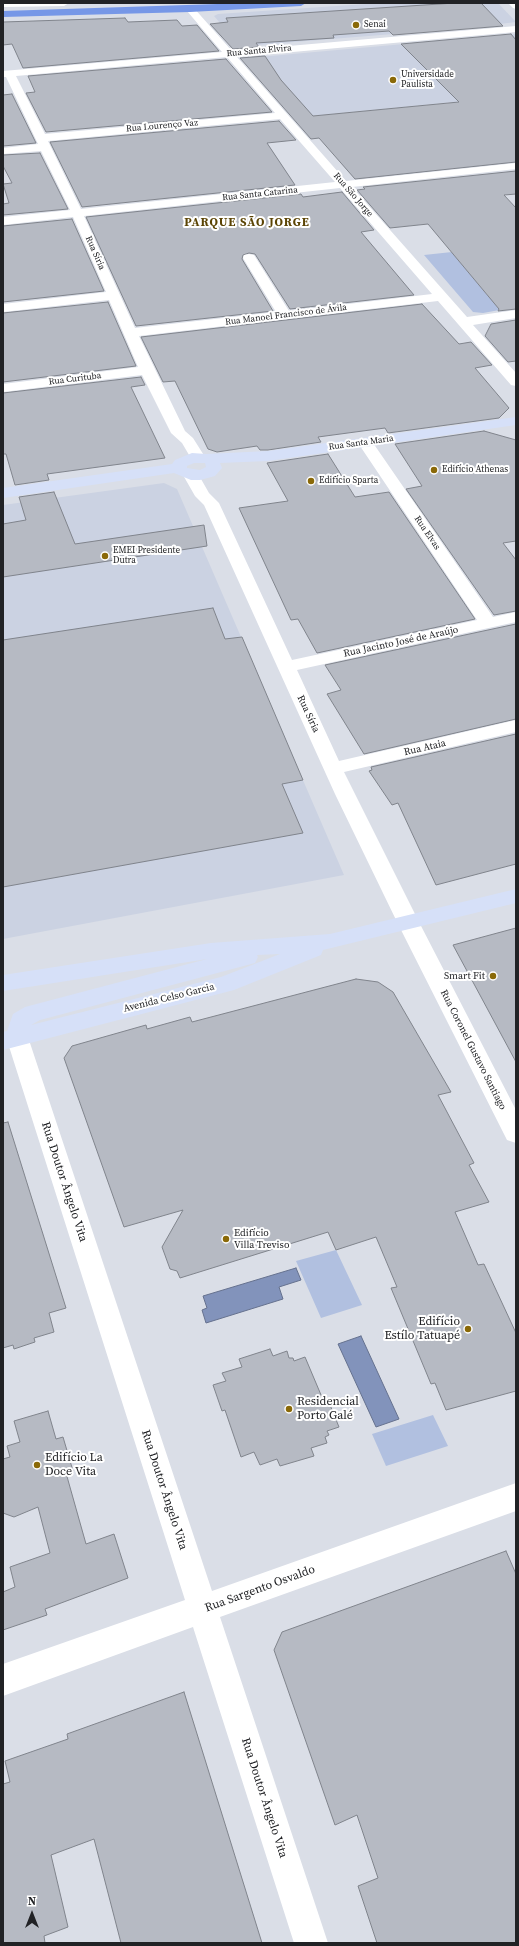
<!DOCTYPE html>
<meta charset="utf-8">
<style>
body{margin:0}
#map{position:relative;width:519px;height:1946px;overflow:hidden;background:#dadee7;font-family:"Source Serif 4",serif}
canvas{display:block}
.frame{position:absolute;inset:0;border:4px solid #212225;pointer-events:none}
.north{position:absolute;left:12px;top:1894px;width:40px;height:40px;-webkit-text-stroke:3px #fff;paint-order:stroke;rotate:0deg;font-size:11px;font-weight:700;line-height:16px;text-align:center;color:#212225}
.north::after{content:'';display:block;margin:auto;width:14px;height:18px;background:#212225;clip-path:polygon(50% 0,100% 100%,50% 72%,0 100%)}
</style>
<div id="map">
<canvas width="519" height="1946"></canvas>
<div class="frame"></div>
<div class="north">N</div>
</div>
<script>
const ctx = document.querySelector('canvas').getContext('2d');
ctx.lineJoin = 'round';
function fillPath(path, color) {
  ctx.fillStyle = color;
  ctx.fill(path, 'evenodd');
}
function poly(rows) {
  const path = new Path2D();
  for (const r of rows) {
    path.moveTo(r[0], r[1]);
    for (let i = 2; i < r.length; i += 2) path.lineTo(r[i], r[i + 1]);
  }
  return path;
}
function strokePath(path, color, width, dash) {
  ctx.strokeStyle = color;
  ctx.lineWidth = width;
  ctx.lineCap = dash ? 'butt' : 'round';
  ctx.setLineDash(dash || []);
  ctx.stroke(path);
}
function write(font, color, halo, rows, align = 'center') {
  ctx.font = font + ' "Source Serif 4",serif';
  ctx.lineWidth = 4;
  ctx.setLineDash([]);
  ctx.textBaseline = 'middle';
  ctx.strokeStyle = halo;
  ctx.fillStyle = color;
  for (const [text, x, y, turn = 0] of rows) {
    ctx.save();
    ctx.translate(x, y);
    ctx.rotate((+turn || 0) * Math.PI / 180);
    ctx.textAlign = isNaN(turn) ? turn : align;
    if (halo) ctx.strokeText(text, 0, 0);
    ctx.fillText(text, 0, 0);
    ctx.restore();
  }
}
fillPath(poly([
 [381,3,498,3,516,22,467,28,245,46,238,44,214,16,218,14],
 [516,34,516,96,303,117,259,57],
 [164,483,177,489,344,875,3,939,3,505]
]), '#cbd2e2');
fillPath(poly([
 [452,252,490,298,516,295,516,307,483,313,473,312,424,255],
 [336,1250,362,1305,321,1318,296,1261],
 [433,1415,448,1446,386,1466,372,1434]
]), '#b1c0e0');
const water = poly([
 [296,1268,301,1280,279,1287,283,1299,206,1323,202,1310,207,1308,203,1296,296,1268],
 [361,1336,399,1419,376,1427,338,1344,361,1336]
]);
fillPath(water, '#8293bb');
strokePath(water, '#65718e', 1);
const building = poly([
 [455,3,481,3,503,26,393,35,389,31,333,35,334,38,256,43,259,47,233,49,210,24,228,22,226,18,455,3],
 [125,18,128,22,177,20,182,26,197,25,219,51,23,68,12,44,3,45,3,22,125,18],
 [511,34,516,40,516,162,355,179,319,138,311,139,240,58,265,56,281,80,313,116,459,102,401,44,511,34],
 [226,59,272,112,46,132,26,93,35,92,28,76,226,59],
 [12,94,36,143,3,146,3,95,12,94],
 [279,121,296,140,267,143,295,185,82,207,50,142,279,121],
 [40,153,68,209,3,215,3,204,9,203,3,184,12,183,3,166,3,155,40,153],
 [516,171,516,194,504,195,516,208,516,309,498,311,499,309,428,224,390,228,357,190,365,189,363,187,516,171],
 [342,192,374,230,361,232,414,295,290,309,255,254,249,253,243,255,242,259,273,311,136,326,86,217,301,194,303,197,342,192],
 [72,219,104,291,3,302,3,226,72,219],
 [108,302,136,366,3,382,3,313,108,302],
 [422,304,459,344,471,342,492,365,475,368,509,408,499,418,388,433,385,428,318,437,321,442,268,450,260,450,257,446,217,452,208,449,175,381,163,382,141,337,422,304],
 [516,320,516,361,508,362,485,336,491,324,516,320],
 [141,377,145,385,131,387,165,458,47,474,49,480,15,485,6,454,3,454,3,393,141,377],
 [484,431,516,440,516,541,503,543,516,560,516,611,494,615,406,489,422,486,395,444,484,431],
 [328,454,355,497,389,492,475,619,317,653,298,619,291,620,239,508,288,501,267,463,328,454],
 [54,492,75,544,204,525,207,546,3,577,3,524,26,520,19,497,54,492],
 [213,608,225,639,242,637,303,780,282,784,303,833,3,887,3,640,213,608],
 [516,624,516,719,364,754,327,694,341,690,325,665,516,624],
 [516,734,516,864,436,885,398,803,392,805,369,771,372,770,371,767,516,734],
 [516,928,516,1062,453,945,516,928],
 [356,979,378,982,393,992,451,1092,438,1095,474,1163,469,1165,489,1202,455,1212,478,1265,484,1264,516,1333,516,1391,446,1410,435,1383,431,1384,391,1288,397,1287,376,1237,336,1250,328,1232,180,1278,177,1271,170,1269,162,1247,183,1210,124,1227,64,1058,72,1046,146,1025,147,1029,190,1017,192,1022,356,979],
 [8,1122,66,1308,49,1313,54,1332,34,1338,35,1342,14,1349,13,1345,3,1348,3,1123,8,1122],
 [270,1349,273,1356,287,1351,289,1358,293,1358,294,1361,305,1357,324,1402,328,1400,339,1427,327,1431,329,1435,325,1437,327,1443,311,1448,314,1456,280,1466,277,1459,260,1465,254,1452,241,1457,225,1410,222,1411,213,1385,226,1381,222,1373,242,1367,239,1359,270,1349],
 [48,1411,56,1439,63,1437,73,1471,66,1473,86,1544,114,1534,128,1578,45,1609,47,1615,3,1630,3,1592,15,1587,10,1567,50,1553,38,1507,14,1517,3,1513,3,1459,10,1457,7,1446,20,1442,14,1421,48,1411],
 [506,1551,516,1574,516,1943,377,1943,358,1886,378,1878,357,1815,335,1825,274,1650,282,1632,506,1551],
 [184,1692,262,1943,121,1943,94,1839,51,1855,68,1927,44,1936,45,1943,3,1943,3,1784,10,1782,5,1761,68,1739,67,1734,184,1692]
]);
fillPath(building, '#b6bac3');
strokePath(building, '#80848c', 1);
fillPath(poly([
 [3,3,69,3,64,6,3,7,3,3],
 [508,3,516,3,516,9,513,8,508,3],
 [190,6,193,7,232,51,516,26,516,32,237,57,346,181,516,163,516,169,352,187,467,317,516,310,516,318,473,325,516,373,516,386,511,385,438,301,139,336,185,431,193,438,205,457,202,460,197,462,192,460,182,443,171,433,142,375,3,392,3,384,138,367,109,300,3,312,3,304,106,292,73,217,3,225,3,217,70,210,41,151,3,154,3,148,38,144,6,77,3,77,3,71,222,52,187,11,185,9,187,7,190,6],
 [227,57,275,113,45,134,16,76,227,57],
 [280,119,335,182,81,209,48,141,280,119],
 [340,188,432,294,289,311,254,255,249,254,244,255,243,258,276,312,135,328,84,216,340,188],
 [366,438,371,440,493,617,516,612,516,622,297,670,339,761,516,720,516,732,344,772,420,924,516,1110,516,1143,507,1140,398,924,335,794,204,505,195,496,183,475,185,472,191,470,197,472,209,493,219,503,292,660,477,620,358,443,361,440,366,438],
 [17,1028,25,1031,28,1037,212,1591,516,1483,516,1511,220,1617,328,1943,294,1943,193,1627,3,1696,3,1664,185,1600,6,1037,9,1031,17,1028]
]), '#fff');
fillPath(poly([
 [516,417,516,425,268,461,220,463,222,468,215,476,200,480,191,480,174,473,3,498,3,488,172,464,175,460,192,453,206,454,268,451,516,417],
 [194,463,205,463,206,467,200,470,187,468,187,466,194,463],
 [516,889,516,903,323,950,321,955,234,990,3,1050,3,1032,7,1031,13,1014,25,1007,207,959,3,991,3,975,211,943,330,934,516,889],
 [280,954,221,977,31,1025,40,1020,255,963,258,957,257,955,280,954]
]), '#d6e0f8');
fillPath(poly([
 [248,3,306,3,301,6,190,12,3,17,3,11,248,3]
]), '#7697e7');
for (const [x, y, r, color] of [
 [356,25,4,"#8a6908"],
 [393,80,4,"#8a6908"],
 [434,470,4,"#8a6908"],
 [311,481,4,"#8a6908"],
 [105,556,4,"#8a6908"],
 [493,976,4,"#8a6908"],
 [226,1239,4,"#8a6908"],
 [468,1329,4,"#8a6908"],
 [289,1409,4,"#8a6908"],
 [37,1465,4,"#8a6908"]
]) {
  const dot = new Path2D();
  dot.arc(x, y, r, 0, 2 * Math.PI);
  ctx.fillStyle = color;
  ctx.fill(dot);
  strokePath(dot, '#fff', 1.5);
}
write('9px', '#212225', '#fff', [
 ["Senai",364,25],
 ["Universidade",401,75],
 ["Paulista",401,85],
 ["Edifício Athenas",442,470],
 ["Edifício Sparta",319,481],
 ["EMEI Presidente",113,551],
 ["Dutra",113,561]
], 'left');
write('9px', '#212225', '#fff', [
 ["Rua Santa Elvira",259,51,-5],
 ["Rua Lourenço Vaz",162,126,-5],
 ["Rua Santa Catarina",260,194,-6],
 ["Rua São Jorge",353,195,49],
 ["Rua Síria",95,253,66],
 ["Rua Manoel Francisco de Ávila",286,315,-7],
 ["Rua Curituba",75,379,-7],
 ["Rua Santa Maria",361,443,-8],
 ["Rua Elvas",427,533,56]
]);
write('10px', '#212225', '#fff', [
 ["Rua Jacinto José de Araújo",401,642,-12],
 ["Rua Síria",308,714,65],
 ["Rua Ataia",425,748,-13],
 ["Avenida Celso Garcia",169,998,-14],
 ["Rua Coronel Gustavo Santiago",473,1050,63]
]);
write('10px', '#212225', '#fff', [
 ["Smart Fit",485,976],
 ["Edifício",234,1233,"left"],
 ["Villa Treviso",234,1245,"left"]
], 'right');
ctx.letterSpacing = '1px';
write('bold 12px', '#5b4404', '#fff', [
 ["PARQUE SÃO JORGE",247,223]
]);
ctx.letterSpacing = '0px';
write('12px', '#212225', '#fff', [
 ["Rua Doutor Ângelo Vita",64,1182,72],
 ["Rua Doutor Ângelo Vita",164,1490,72],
 ["Rua Sargento Osvaldo",260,1589,-20],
 ["Rua Doutor Ângelo Vita",264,1798,72]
]);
write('12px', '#212225', '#fff', [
 ["Edifício",460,1322,"right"],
 ["Estílo Tatuapé",460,1336,"right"],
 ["Residencial",297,1402],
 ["Porto Galé",297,1416],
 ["Edifício La",45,1458],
 ["Doce Vita",45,1472]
], 'left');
</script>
